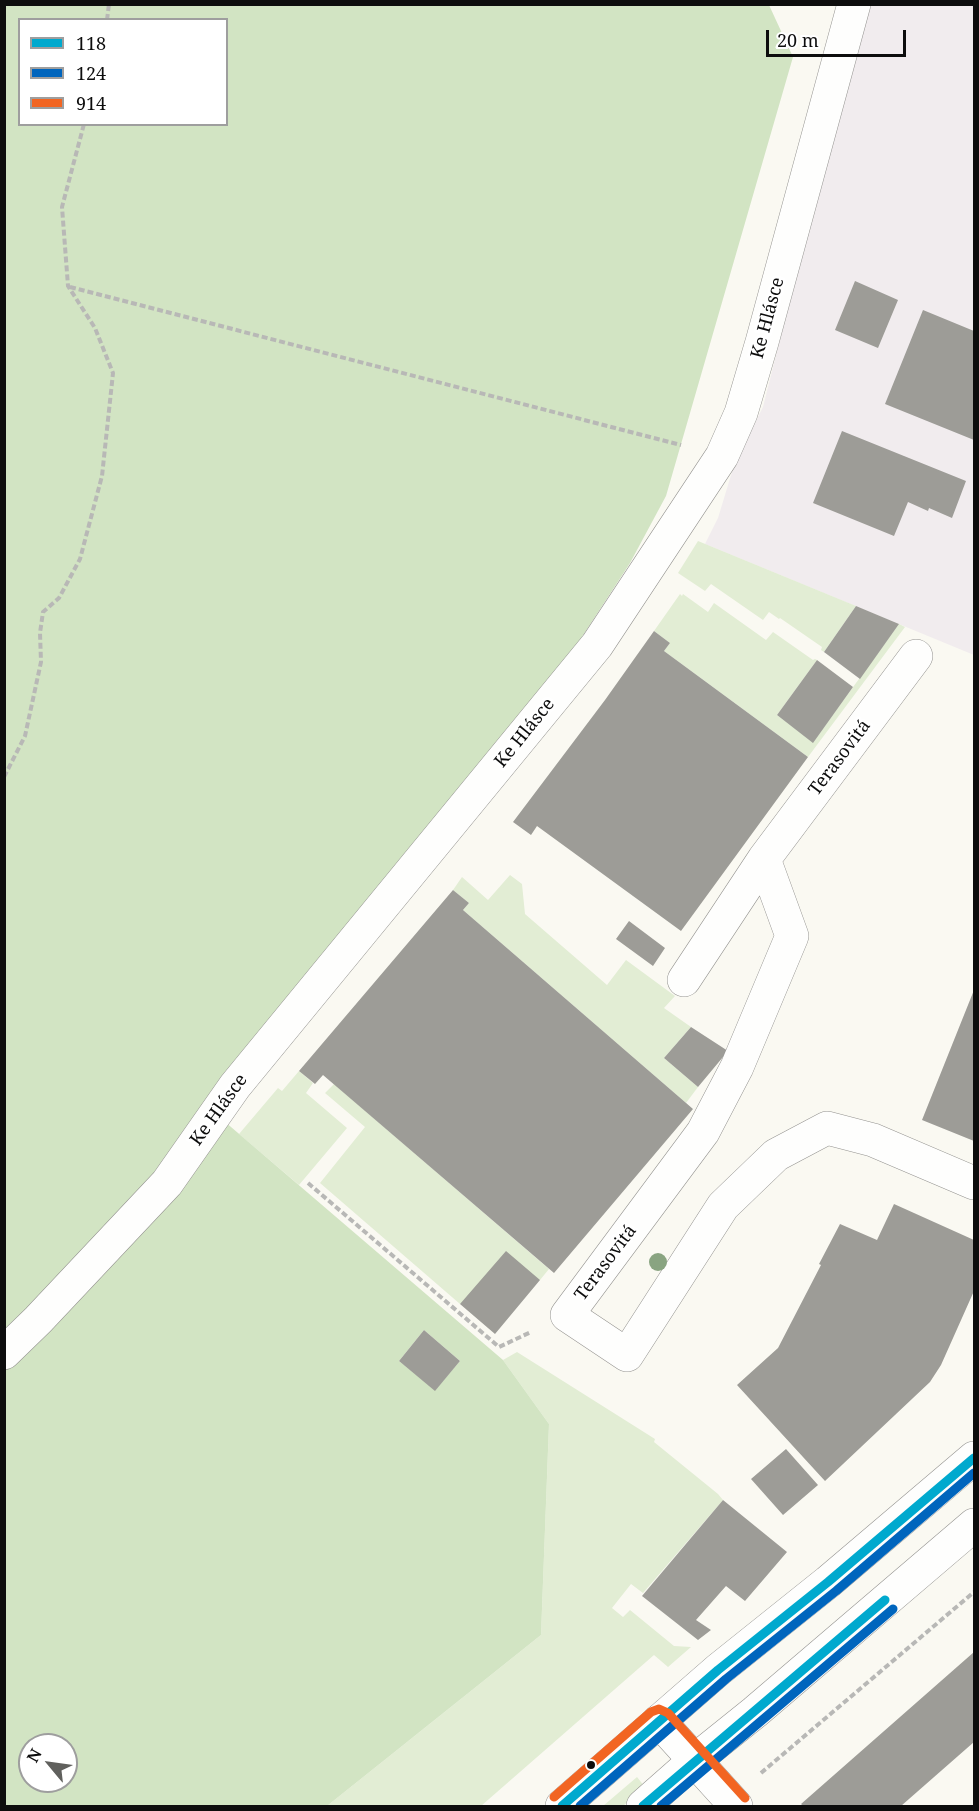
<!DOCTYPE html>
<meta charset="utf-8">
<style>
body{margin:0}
#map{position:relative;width:979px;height:1811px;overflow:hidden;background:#faf9f2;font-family:"Noto Serif",serif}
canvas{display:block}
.frame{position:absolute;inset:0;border:6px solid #0d0d0d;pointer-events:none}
.legend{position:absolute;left:18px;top:18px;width:210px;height:108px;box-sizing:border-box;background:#fff;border:2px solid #9e9e9e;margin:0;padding:8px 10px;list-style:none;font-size:18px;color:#0d0d0d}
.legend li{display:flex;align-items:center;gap:12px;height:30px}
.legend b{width:30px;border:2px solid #9e9e9e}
.north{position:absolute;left:18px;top:1733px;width:60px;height:60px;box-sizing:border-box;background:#fff;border:2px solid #9e9e9e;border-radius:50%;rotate:299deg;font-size:16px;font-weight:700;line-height:24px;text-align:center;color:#0d0d0d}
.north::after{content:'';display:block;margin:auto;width:21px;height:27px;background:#60605d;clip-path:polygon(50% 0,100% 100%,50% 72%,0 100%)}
.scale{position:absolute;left:766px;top:30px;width:140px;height:27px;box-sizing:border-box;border:3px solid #0d0d0d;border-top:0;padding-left:8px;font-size:18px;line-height:21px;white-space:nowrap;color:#0d0d0d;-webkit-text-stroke:4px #fff;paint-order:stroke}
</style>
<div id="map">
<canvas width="979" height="1811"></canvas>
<div class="frame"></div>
<ul class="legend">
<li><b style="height:8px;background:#00a9ce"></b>118</li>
<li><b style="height:8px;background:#0065bd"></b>124</li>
<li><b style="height:8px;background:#f26522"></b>914</li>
</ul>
<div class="north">N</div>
<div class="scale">20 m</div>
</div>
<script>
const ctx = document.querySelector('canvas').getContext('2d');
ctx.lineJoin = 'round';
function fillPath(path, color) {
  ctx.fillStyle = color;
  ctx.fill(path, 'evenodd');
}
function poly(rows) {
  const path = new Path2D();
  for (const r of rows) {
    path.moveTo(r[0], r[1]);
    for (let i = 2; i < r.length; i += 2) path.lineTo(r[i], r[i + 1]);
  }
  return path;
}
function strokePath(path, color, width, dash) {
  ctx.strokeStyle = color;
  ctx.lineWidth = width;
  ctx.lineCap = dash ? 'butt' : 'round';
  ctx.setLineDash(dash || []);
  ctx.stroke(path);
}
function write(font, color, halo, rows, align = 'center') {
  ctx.font = font + ' "Noto Serif",serif';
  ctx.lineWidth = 6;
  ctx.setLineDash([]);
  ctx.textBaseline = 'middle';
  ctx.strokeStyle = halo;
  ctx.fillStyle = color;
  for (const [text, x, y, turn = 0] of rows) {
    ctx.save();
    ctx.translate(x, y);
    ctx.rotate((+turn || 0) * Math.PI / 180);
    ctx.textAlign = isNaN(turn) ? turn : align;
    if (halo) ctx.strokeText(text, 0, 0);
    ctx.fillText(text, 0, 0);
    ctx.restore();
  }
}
fillPath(poly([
 [864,5,974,5,974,655,705,544,718,518,735,462,763,407]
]), '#f1ecee');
fillPath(poly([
 [698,541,856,606,824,652,821,650,822,647,780,618,779,619,769,612,763,620,711,584,705,591,678,573],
 [680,594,682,596,683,594,708,612,714,603,766,640,773,632,813,660,815,659,817,660,777,715,813,742,899,624,905,627,808,757,664,651,670,643,654,631],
 [510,875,522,884,525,914,607,985,626,960,675,996,664,1008,691,1027,664,1058,698,1087,686,1103,463,910,469,903,453,890,462,877,488,900],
 [299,1071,313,1083,306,1093,347,1128,299,1185,239,1134,278,1088,282,1091],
 [334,1084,549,1269,540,1280,460,1304,320,1183,365,1127,325,1093],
 [517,1352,655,1439,654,1442,718,1494,723,1500,643,1593,631,1584,612,1608,623,1617,630,1610,674,1646,691,1647,668,1667,654,1655,481,1806,327,1806,541,1635,549,1424,503,1360],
 [637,1777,645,1787,623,1806,603,1806]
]), '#e2edd4');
fillPath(poly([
 [5,5,769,5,793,57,666,496,630,563,578,643,203,1103,503,1360,549,1424,541,1635,327,1806,5,1806],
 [20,20,226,20,226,124,20,124],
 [424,1330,460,1361,435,1390,399,1361],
 [30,1745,66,1745,66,1781,30,1781]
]), '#d2e4c3');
fillPath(poly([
 [855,281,898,300,878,348,835,330],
 [923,310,974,331,974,440,885,404],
 [842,431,966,481,952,518,929,508,928,511,908,502,894,536,813,503],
 [856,606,899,624,860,679,824,652],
 [654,631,670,643,664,651,808,757,681,931,537,826,531,835,513,822,605,700],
 [817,660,853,687,813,743,777,715],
 [453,890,469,903,463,910,693,1109,554,1273,323,1075,315,1084,299,1071],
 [629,921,665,948,653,966,616,939],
 [974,990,974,1141,922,1120],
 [691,1027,728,1051,698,1087,664,1058],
 [894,1204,974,1240,974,1291,941,1365,930,1382,825,1481,737,1385,778,1348,821,1265,819,1264,840,1224,877,1240],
 [506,1251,540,1280,495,1334,460,1304],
 [424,1330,460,1361,435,1391,399,1361],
 [786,1449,818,1485,783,1515,751,1479],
 [723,1500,787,1552,745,1601,726,1586,696,1620,711,1630,698,1640,642,1596],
 [974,1652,974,1742,901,1806,803,1806,801,1804]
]), '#9d9c97');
const minor = poly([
 [764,859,792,936,737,1067,703,1132,567,1315,627,1355,723,1206,776,1155,827,1128,873,1140,974,1183],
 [684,980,764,859,916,656],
 [4,1353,38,1320,167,1183,235,1086,597,645,722,456,741,413,762,342,854,4],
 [659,1721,736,1806]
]);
const tertiary = poly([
 [562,1806,718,1670,828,1582,974,1458],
 [643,1806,694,1761,755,1712,974,1525]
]);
strokePath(minor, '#949390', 34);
strokePath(tertiary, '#949390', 34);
strokePath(poly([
 [107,20,109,4],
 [70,287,681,445],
 [4,777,25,736,41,662,40,633,43,612,59,598,80,559,102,476,113,373,95,328,68,286,62,207,84,124],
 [308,1183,499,1347,531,1332],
 [761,1773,974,1592]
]), '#b8b8b6', 4, [6, 3]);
strokePath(minor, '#fefefd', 33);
strokePath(tertiary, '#fefefd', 33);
strokePath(poly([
 [562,1806,718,1670,828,1582,974,1458],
 [643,1806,885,1600]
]), '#00a9ce', 9);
strokePath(poly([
 [580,1806,726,1679,836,1591,974,1473],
 [661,1806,893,1609]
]), '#0065bd', 9);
strokePath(poly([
 [554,1797,651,1712,659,1709,668,1713,745,1798]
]), '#f26522', 9);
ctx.fillStyle = '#89a481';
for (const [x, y] of [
 [658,1262]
]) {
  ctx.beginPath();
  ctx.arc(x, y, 9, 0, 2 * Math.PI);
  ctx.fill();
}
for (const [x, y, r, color] of [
 [591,1765,5,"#0d0d0d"]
]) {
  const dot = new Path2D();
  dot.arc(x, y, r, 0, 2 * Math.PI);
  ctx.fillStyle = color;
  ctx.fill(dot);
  strokePath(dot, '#fff', 2);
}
write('18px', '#0d0d0d', '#fff', [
 ["Ke Hlásce",768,318,-75],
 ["Ke Hlásce",525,733,-51],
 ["Terasovitá",840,758,-53],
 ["Ke Hlásce",219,1110,-54],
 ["Terasovitá",606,1263,-53]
]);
</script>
